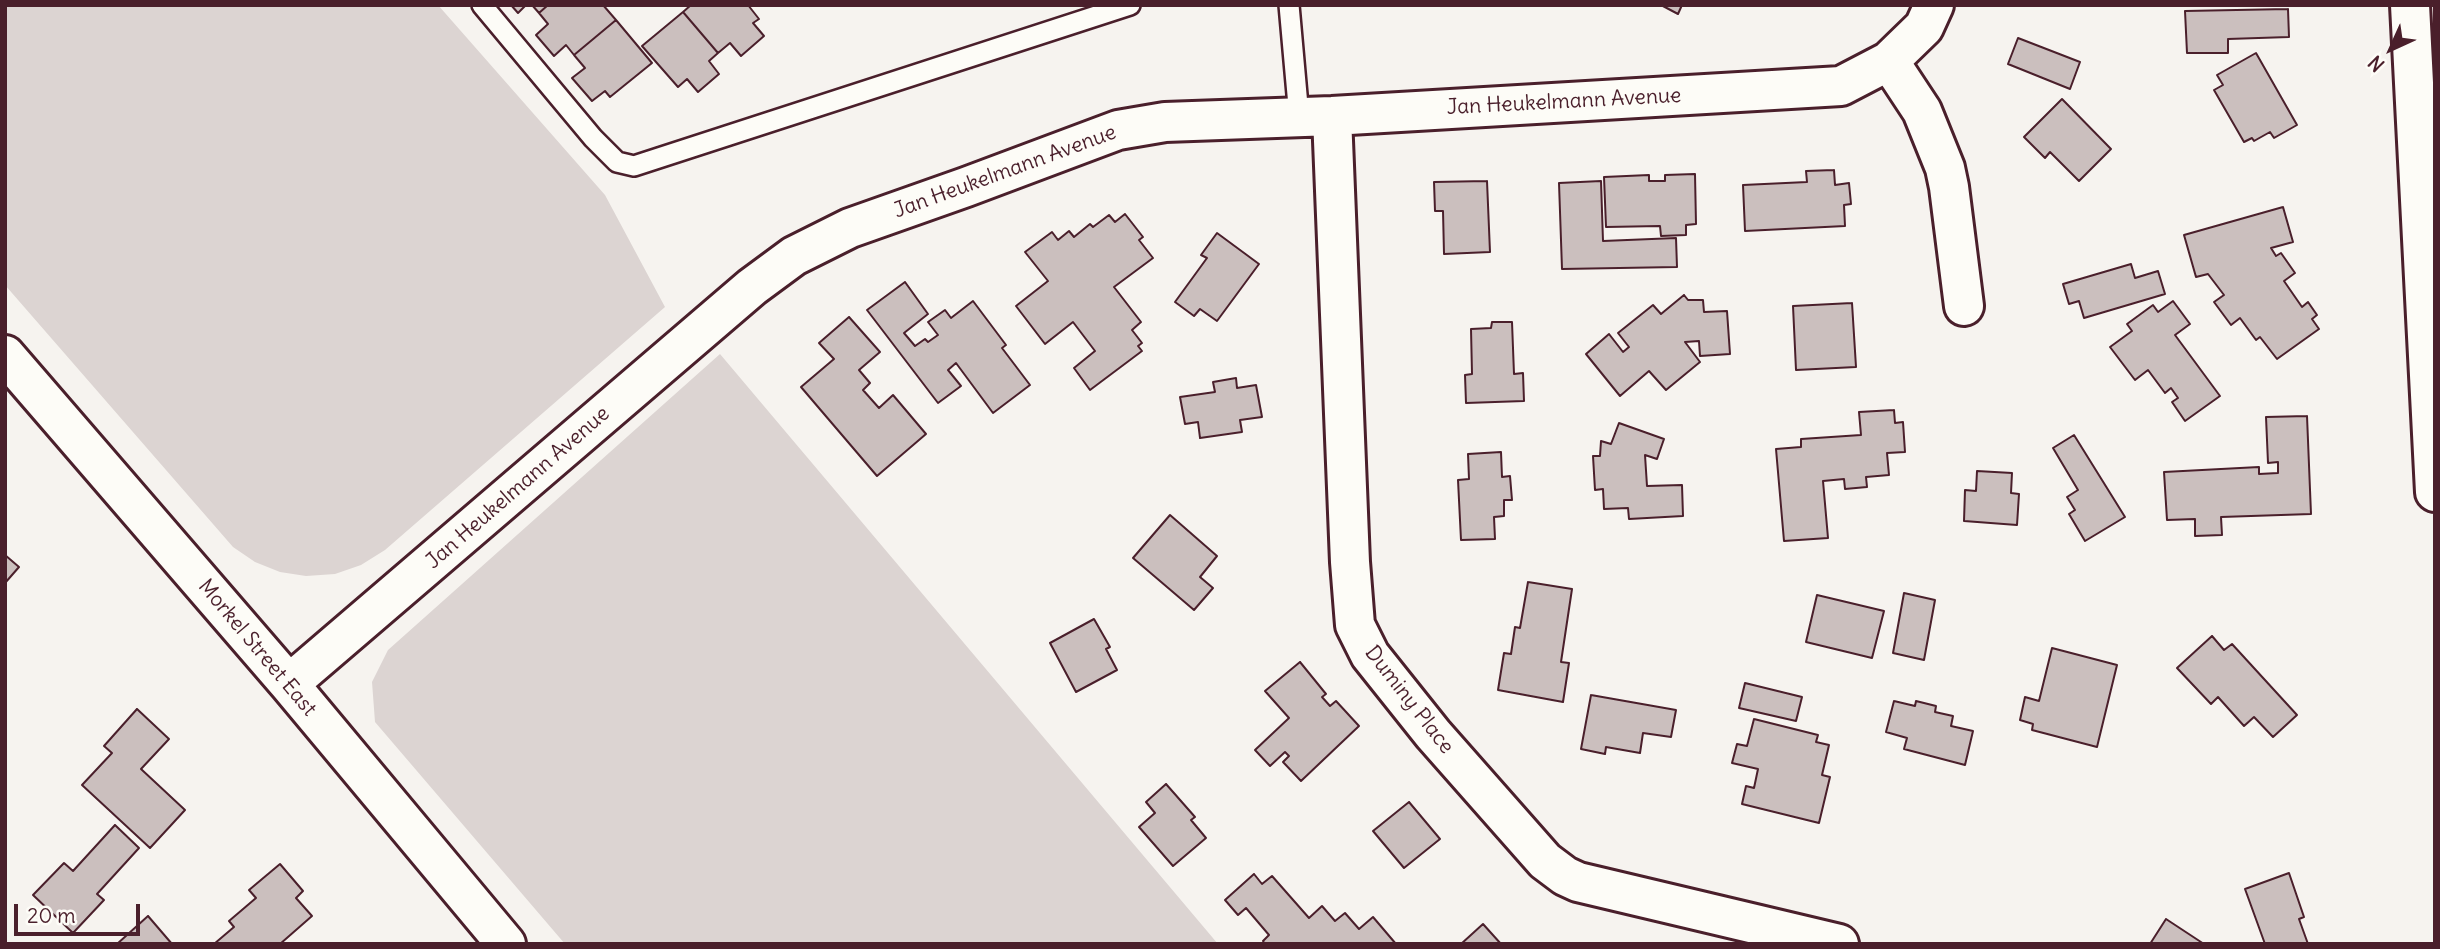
<!DOCTYPE html>
<style>
body{margin:0}
#map{position:relative;width:2440px;height:949px;overflow:hidden;background:#f6f3ef;font-family:Delius,sans-serif}
canvas{display:block}
.frame{position:absolute;inset:0;border:7px solid #4a1f2b;pointer-events:none}
.north{position:absolute;left:2356px;top:14px;width:70px;height:70px;-webkit-text-stroke:5px #fdfcf7;paint-order:stroke;rotate:225deg;font-size:19px;font-weight:700;line-height:28px;text-align:center;color:#4a1f2b}
.north::after{content:'';display:block;margin:auto;width:24px;height:32px;background:#4a1f2b;clip-path:polygon(50% 0,100% 100%,50% 72%,0 100%)}
.scale{position:absolute;left:14px;top:904px;width:126px;height:32px;box-sizing:border-box;border:4px solid #4a1f2b;border-top:0;padding-left:9px;font-size:21px;line-height:24px;white-space:nowrap;color:#4a1f2b;-webkit-text-stroke:5px #fdfcf7;paint-order:stroke}
</style>
<div id="map">
<canvas width="2440" height="949"></canvas>
<div class="frame"></div>
<div class="north">N</div>
<div class="scale">20 m</div>
</div>
<script>
const ctx = document.querySelector('canvas').getContext('2d');
ctx.lineJoin = 'round';
function fillPath(path, color) {
  ctx.fillStyle = color;
  ctx.fill(path, 'evenodd');
}
function poly(rows) {
  const path = new Path2D();
  for (const r of rows) {
    path.moveTo(r[0], r[1]);
    for (let i = 2; i < r.length; i += 2) path.lineTo(r[i], r[i + 1]);
  }
  return path;
}
function strokePath(path, color, width, dash) {
  ctx.strokeStyle = color;
  ctx.lineWidth = width;
  ctx.lineCap = dash ? 'butt' : 'round';
  ctx.setLineDash(dash || []);
  ctx.stroke(path);
}
function write(font, color, halo, rows, align = 'center') {
  ctx.font = font + ' Delius,sans-serif';
  ctx.lineWidth = 7;
  ctx.setLineDash([]);
  ctx.textBaseline = 'middle';
  ctx.strokeStyle = halo;
  ctx.fillStyle = color;
  for (const [text, x, y, turn = 0] of rows) {
    ctx.save();
    ctx.translate(x, y);
    ctx.rotate((+turn || 0) * Math.PI / 180);
    ctx.textAlign = isNaN(turn) ? turn : align;
    if (halo) ctx.strokeText(text, 0, 0);
    ctx.fillText(text, 0, 0);
    ctx.restore();
  }
}
fillPath(poly([
 [5,5,438,5,605,195,665,307,385,550,361,565,335,574,306,576,280,572,255,562,233,547,5,285],
 [720,354,1218,944,565,944,375,722,372,682,388,650]
]), '#dcd4d2');
const building = poly([
 [511,5,526,5,518,13,511,5],
 [532,5,548,5,539,13,532,5],
 [548,5,603,5,616,20,574,55,566,45,554,56,536,35,548,24,539,13,548,5],
 [691,5,748,5,759,19,753,23,764,36,741,56,730,43,718,53,683,12,691,5],
 [1661,5,1682,5,1678,14,1661,5],
 [2288,9,2289,37,2228,39,2228,53,2187,53,2185,11,2288,9],
 [683,12,718,53,709,61,719,74,698,92,687,79,678,87,642,46,683,12],
 [616,20,652,63,610,97,605,91,592,101,572,78,585,68,574,55,616,20],
 [2018,38,2080,62,2070,89,2008,64,2018,38],
 [2256,53,2297,125,2274,138,2270,132,2254,141,2252,138,2244,142,2214,90,2223,85,2217,75,2256,53],
 [2062,99,2111,149,2079,181,2050,152,2045,158,2024,137,2062,99],
 [1834,170,1835,185,1849,183,1851,204,1844,205,1845,226,1745,231,1743,185,1807,182,1806,171,1834,170],
 [1695,174,1696,224,1686,225,1686,235,1661,236,1660,226,1606,227,1604,177,1649,175,1649,181,1665,181,1665,175,1695,174],
 [1487,181,1490,252,1444,254,1443,211,1435,211,1434,182,1487,181],
 [1601,181,1603,241,1676,238,1677,267,1562,269,1559,183,1601,181],
 [2283,207,2293,242,2271,248,2276,256,2281,253,2295,273,2284,281,2302,307,2308,302,2317,315,2312,319,2319,329,2277,359,2260,337,2256,340,2240,318,2231,325,2214,302,2224,295,2208,274,2196,277,2184,235,2283,207],
 [1125,214,1143,237,1139,240,1153,258,1114,287,1141,322,1132,330,1142,343,1138,346,1142,351,1090,390,1074,368,1095,351,1073,322,1045,344,1016,306,1048,281,1025,252,1052,232,1058,240,1069,231,1074,237,1090,224,1093,227,1109,215,1115,222,1125,214],
 [1217,233,1259,264,1217,321,1200,309,1194,316,1175,302,1207,258,1201,255,1217,233],
 [2131,264,2135,278,2158,271,2165,294,2084,318,2079,301,2069,304,2063,284,2131,264],
 [905,282,928,314,904,333,915,346,925,339,928,342,938,335,928,322,945,310,951,318,973,301,1006,345,1002,348,1030,385,993,413,956,363,948,370,961,386,938,403,867,310,905,282],
 [1684,295,1688,300,1703,300,1704,312,1727,311,1730,354,1700,356,1699,341,1685,342,1700,362,1666,390,1649,371,1620,396,1586,354,1609,334,1623,352,1629,347,1618,333,1653,305,1661,314,1684,295],
 [2173,301,2190,324,2175,335,2220,396,2185,421,2172,402,2178,398,2171,388,2165,393,2148,370,2135,380,2110,347,2132,331,2127,324,2153,305,2158,312,2173,301],
 [1852,303,1856,367,1796,370,1793,306,1852,303],
 [849,317,880,352,859,370,870,383,863,390,879,408,893,395,926,434,877,476,801,387,834,359,819,343,849,317],
 [1492,322,1512,322,1514,374,1523,373,1524,401,1466,403,1465,375,1472,374,1471,329,1491,328,1492,322],
 [1236,378,1237,388,1256,385,1262,417,1240,420,1242,432,1200,438,1198,422,1185,424,1180,397,1215,392,1213,382,1236,378],
 [1894,410,1895,423,1903,422,1905,452,1887,453,1889,475,1866,477,1867,487,1845,489,1844,479,1823,481,1828,538,1784,541,1776,449,1801,447,1801,439,1861,435,1859,412,1894,410],
 [2307,416,2311,514,2221,517,2222,535,2195,536,2195,519,2167,520,2164,472,2259,467,2259,474,2278,473,2278,462,2268,463,2266,417,2307,416],
 [1619,423,1664,439,1657,459,1645,455,1647,486,1682,485,1683,516,1629,519,1628,508,1604,509,1603,489,1595,490,1593,456,1600,456,1601,441,1611,444,1619,423],
 [2074,435,2125,517,2085,541,2069,514,2075,510,2067,497,2078,490,2053,448,2074,435],
 [1501,452,1502,477,1510,476,1512,500,1504,500,1504,516,1494,517,1495,539,1461,540,1458,480,1469,479,1468,454,1501,452],
 [1977,471,2012,473,2011,493,2019,494,2017,525,1964,521,1965,490,1976,491,1977,471],
 [1170,515,1217,556,1200,577,1213,588,1194,610,1133,558,1170,515],
 [5,555,19,567,5,583,5,555],
 [1528,582,1572,589,1561,662,1569,663,1563,702,1498,690,1504,653,1511,654,1515,627,1520,628,1528,582],
 [1904,593,1935,600,1924,660,1893,653,1904,593],
 [1817,595,1884,611,1872,658,1806,642,1817,595],
 [1094,619,1110,647,1106,649,1117,670,1076,692,1050,643,1094,619],
 [2212,636,2224,650,2232,644,2297,715,2273,737,2254,717,2244,726,2218,697,2211,704,2177,668,2212,636],
 [2052,648,2117,665,2097,747,2032,730,2033,724,2020,720,2025,697,2039,701,2052,648],
 [1300,662,1326,694,1322,697,1330,706,1336,701,1359,726,1301,781,1283,762,1289,756,1285,752,1270,766,1255,750,1289,718,1265,691,1300,662],
 [1745,683,1802,697,1796,721,1739,708,1745,683],
 [1591,695,1676,710,1671,737,1643,733,1640,753,1606,747,1605,754,1581,749,1591,695],
 [1894,701,1915,706,1916,701,1936,706,1935,712,1953,716,1951,726,1973,731,1965,765,1904,749,1907,738,1886,732,1894,701],
 [137,709,169,739,141,769,185,810,150,848,82,785,112,753,104,746,137,709],
 [1754,719,1818,735,1816,742,1829,745,1822,775,1830,777,1819,823,1742,804,1746,786,1754,788,1758,769,1732,763,1737,744,1747,746,1754,719],
 [1166,784,1195,817,1191,820,1206,838,1173,866,1139,827,1155,813,1146,802,1166,784],
 [1409,802,1440,839,1404,868,1373,831,1409,802],
 [115,825,139,848,97,894,104,900,73,933,33,895,64,863,73,871,115,825],
 [280,864,303,891,296,898,312,916,280,944,214,944,234,927,229,921,256,898,249,890,280,864],
 [2289,873,2304,917,2299,919,2308,944,2265,944,2245,889,2289,873],
 [1254,874,1262,884,1272,876,1309,918,1322,906,1335,921,1345,913,1359,929,1373,917,1396,944,1265,944,1263,941,1269,935,1246,908,1238,915,1225,900,1254,874],
 [148,916,172,944,117,944,148,916],
 [2166,919,2204,944,2150,944,2166,919],
 [1483,924,1501,944,1461,944,1483,924]
]);
fillPath(building, '#cbbfbe');
strokePath(building, '#4a1f2b', 2);
const lane = poly([
 [482,5,593,138,617,162,634,166,1130,5],
 [1289,5,1299,117]
]);
const street = poly([
 [1889,61,1922,111,1945,168,1949,187,1964,306],
 [1332,116,1350,562,1355,625,1370,655,1433,734,1545,861,1565,876,1578,882,1839,944],
 [5,355,289,684,506,944],
 [289,684,752,287,794,256,850,228,966,187,1118,130,1165,122,1332,116,1841,86,1889,61,1924,27,1934,5]
]);
const secondary = poly([
 [2410,5,2435,492]
]);
strokePath(lane, '#4a1f2b', 24);
strokePath(street, '#4a1f2b', 44);
strokePath(secondary, '#4a1f2b', 44);
strokePath(lane, '#fdfcf7', 19);
strokePath(street, '#fdfcf7', 38);
strokePath(secondary, '#fdfcf7', 38);
write('21px', '#4a1f2b', '#fdfcf7', [
 ["Jan Heukelmann Avenue",1564,102,-3],
 ["Jan Heukelmann Avenue",1005,172,-20],
 ["Jan Heukelmann Avenue",518,488,-41],
 ["Morkel Street East",257,648,50],
 ["Duminy Place",1409,700,52]
]);
</script>
